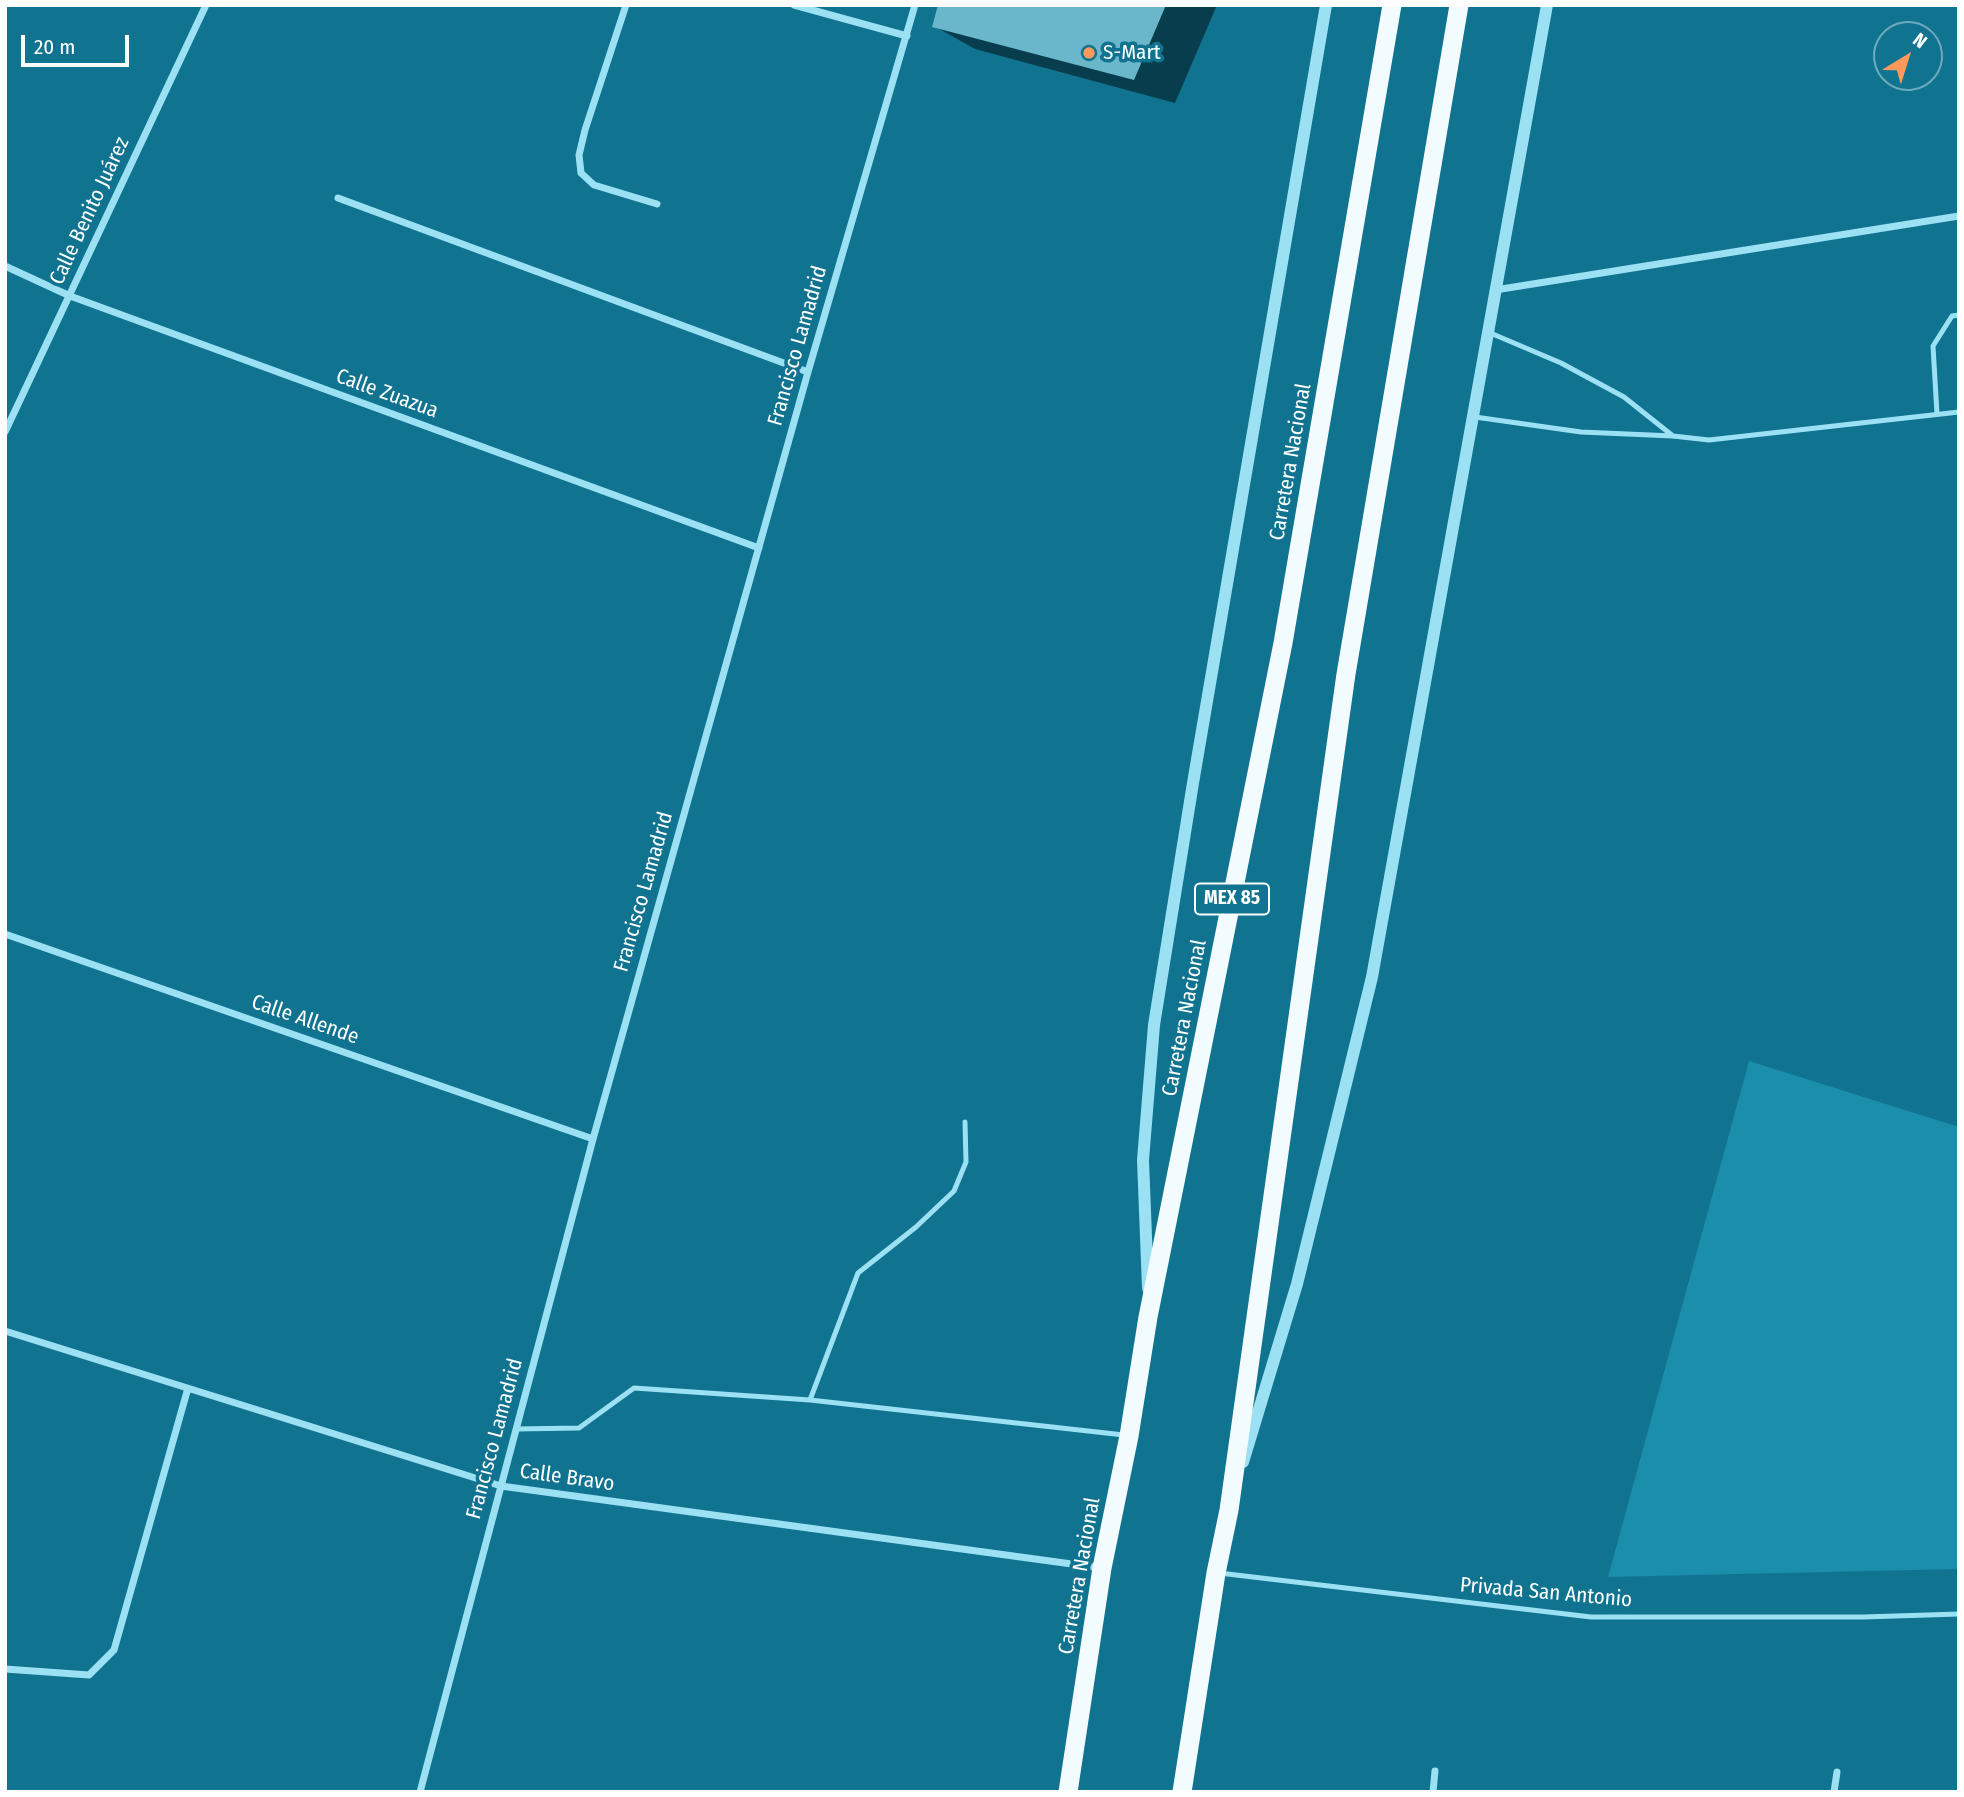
<!DOCTYPE html>
<meta charset="utf-8">
<style>
body{margin:0}
#map{position:relative;width:1964px;height:1797px;overflow:hidden;background:#107390;font-family:"Fira Sans Condensed",sans-serif}
canvas{display:block}
.frame{position:absolute;inset:0;border:7px solid #fff;pointer-events:none}
.north{position:absolute;left:1873px;top:21px;width:70px;height:70px;box-sizing:border-box;background:#107390;border:2px solid #70abbc;border-radius:50%;rotate:38deg;font-size:19px;font-weight:700;line-height:28px;text-align:center;color:#fff}
.north::after{content:'';display:block;margin:auto;width:24px;height:32px;background:#ff995c;clip-path:polygon(50% 0,100% 100%,50% 72%,0 100%)}
.scale{position:absolute;left:21px;top:35px;width:108px;height:32px;box-sizing:border-box;border:4px solid #fff;border-top:0;padding-left:9px;font-size:21px;line-height:24px;white-space:nowrap;color:#fff;-webkit-text-stroke:5px #107390;paint-order:stroke}
</style>
<div id="map">
<canvas width="1964" height="1797"></canvas>
<div class="frame"></div>
<div class="north">N</div>
<div class="scale">20 m</div>
</div>
<script>
const ctx = document.querySelector('canvas').getContext('2d');
ctx.lineJoin = 'round';
function fillPath(path, color) {
  ctx.fillStyle = color;
  ctx.fill(path, 'evenodd');
}
function poly(rows) {
  const path = new Path2D();
  for (const r of rows) {
    path.moveTo(r[0], r[1]);
    for (let i = 2; i < r.length; i += 2) path.lineTo(r[i], r[i + 1]);
  }
  return path;
}
function strokePath(path, color, width, dash) {
  ctx.strokeStyle = color;
  ctx.lineWidth = width;
  ctx.lineCap = dash ? 'butt' : 'round';
  ctx.setLineDash(dash || []);
  ctx.stroke(path);
}
function write(font, color, halo, rows, align = 'center') {
  ctx.font = font + ' "Fira Sans Condensed",sans-serif';
  ctx.lineWidth = 7;
  ctx.setLineDash([]);
  ctx.textBaseline = 'middle';
  ctx.strokeStyle = halo;
  ctx.fillStyle = color;
  for (const [text, x, y, turn = 0] of rows) {
    ctx.save();
    ctx.translate(x, y);
    ctx.rotate((+turn || 0) * Math.PI / 180);
    ctx.textAlign = isNaN(turn) ? turn : align;
    if (halo) ctx.strokeText(text, 0, 0);
    ctx.fillText(text, 0, 0);
    ctx.restore();
  }
}
fillPath(poly([
 [1749,1061,1959,1127,1959,1569,1608,1577]
]), '#1b8eac');
fillPath(poly([
 [940,5,1217,5,1175,103,975,49,934,26]
]), '#0007');
fillPath(poly([
 [938,5,1166,5,1134,80,932,27]
]), '#6ab6cb');
strokePath(poly([
 [1488,332,1561,363,1624,397,1673,436],
 [1937,414,1933,346,1952,316,1959,315],
 [1475,417,1581,432,1673,436,1709,440,1959,412],
 [810,1400,858,1273,916,1227,954,1191,966,1162,965,1122],
 [516,1429,579,1428,634,1388,810,1400,1124,1435],
 [1219,1573,1591,1617,1863,1617,1959,1614]
]), '#9be0f3', 5);
strokePath(poly([
 [626,5,585,130,579,155,581,173,594,185,657,204],
 [794,5,907,36],
 [338,198,808,372],
 [5,266,70,296,759,548],
 [1495,290,1959,216],
 [5,432,206,5],
 [5,934,593,1139],
 [5,1331,501,1486,1101,1568],
 [5,1669,89,1675,114,1650,188,1388],
 [420,1792,593,1139,808,372,915,5],
 [1433,1792,1435,1771],
 [1834,1792,1837,1772]
]), '#9be0f3', 7);
strokePath(poly([
 [1148,1288,1143,1160,1154,1025,1193,783,1326,5],
 [1243,1462,1297,1284,1372,977,1547,5]
]), '#9be0f3', 12);
strokePath(poly([
 [1068,1792,1102,1568,1129,1436,1148,1317,1283,643,1392,5],
 [1182,1792,1216,1573,1229,1510,1346,674,1459,5]
]), '#f2fcff', 19);
for (const [x, y, r, color] of [
 [1089,53,7,"#ff995c"]
]) {
  const dot = new Path2D();
  dot.arc(x, y, r, 0, 2 * Math.PI);
  ctx.fillStyle = color;
  ctx.fill(dot);
  strokePath(dot, '#107390', 2.5);
}
for (const [x, y, w] of [
 [1232,899,74]
]) {
  const box = new Path2D();
  box.roundRect(x - w / 2, y - 15.5, w, 31, 5);
  ctx.fillStyle = '#107390';
  ctx.fill(box);
  strokePath(box, '#fff', 2);
}
write('bold 19px', '#fff', null, [
 ["MEX 85",1232,899]
]);
write('21px', '#fff', '#107390', [
 ["S-Mart",1103,53]
], 'left');
write('21px', '#fff', '#107390', [
 ["Calle Benito Juárez",90,211,-65],
 ["Francisco Lamadrid",798,346,-74],
 ["Calle Zuazua",387,394,20],
 ["Carretera Nacional",1291,462,-80],
 ["Francisco Lamadrid",644,892,-74],
 ["Carretera Nacional",1185,1018,-79],
 ["Calle Allende",305,1020,19],
 ["Francisco Lamadrid",495,1439,-75],
 ["Calle Bravo",567,1478,8],
 ["Carretera Nacional",1080,1576,-80],
 ["Privada San Antonio",1546,1593,5]
]);
</script>
